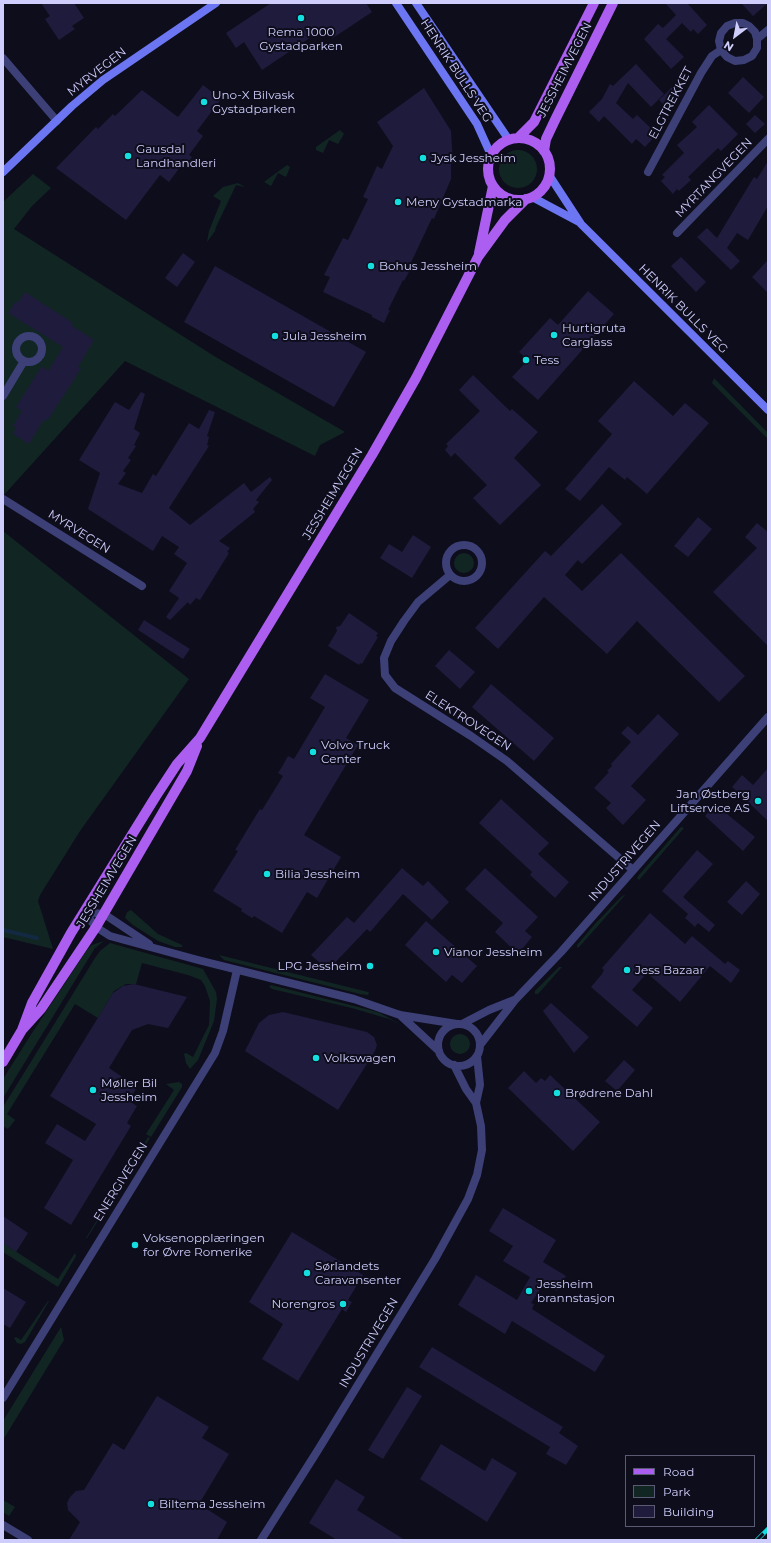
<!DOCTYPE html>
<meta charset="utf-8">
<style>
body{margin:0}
#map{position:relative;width:771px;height:1543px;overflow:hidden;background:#0e0d1c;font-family:Montserrat,sans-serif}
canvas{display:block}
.frame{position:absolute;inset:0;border:4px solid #cecdfb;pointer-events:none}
.legend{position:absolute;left:625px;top:1455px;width:130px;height:72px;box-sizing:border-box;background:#0e0d1c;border:1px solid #5b5a75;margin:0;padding:5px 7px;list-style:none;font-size:12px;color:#cecdfb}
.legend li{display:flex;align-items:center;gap:8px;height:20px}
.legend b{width:20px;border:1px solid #5b5a75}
.north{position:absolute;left:715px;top:16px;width:40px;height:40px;-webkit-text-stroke:3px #0e0d1c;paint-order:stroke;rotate:212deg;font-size:11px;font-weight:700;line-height:16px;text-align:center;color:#cecdfb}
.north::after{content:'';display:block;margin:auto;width:14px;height:18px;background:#cecdfb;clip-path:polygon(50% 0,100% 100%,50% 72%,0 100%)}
</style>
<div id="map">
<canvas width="771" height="1543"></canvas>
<div class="frame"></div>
<ul class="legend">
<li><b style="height:5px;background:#ac5ef1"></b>Road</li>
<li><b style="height:11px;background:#112623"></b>Park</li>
<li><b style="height:11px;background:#1f1b3c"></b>Building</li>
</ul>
<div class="north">N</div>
</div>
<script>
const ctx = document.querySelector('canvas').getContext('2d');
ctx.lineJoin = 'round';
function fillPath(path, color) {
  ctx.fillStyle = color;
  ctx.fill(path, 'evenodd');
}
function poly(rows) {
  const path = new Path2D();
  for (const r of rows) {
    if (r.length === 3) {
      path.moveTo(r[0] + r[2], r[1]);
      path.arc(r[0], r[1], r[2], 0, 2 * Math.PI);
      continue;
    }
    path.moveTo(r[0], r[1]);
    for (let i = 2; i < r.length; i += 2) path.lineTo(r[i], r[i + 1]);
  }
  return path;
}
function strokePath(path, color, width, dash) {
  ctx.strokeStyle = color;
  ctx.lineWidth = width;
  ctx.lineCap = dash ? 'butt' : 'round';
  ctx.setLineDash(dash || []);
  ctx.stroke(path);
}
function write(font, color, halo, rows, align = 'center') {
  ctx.font = font + ' Montserrat,sans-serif';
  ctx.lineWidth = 4;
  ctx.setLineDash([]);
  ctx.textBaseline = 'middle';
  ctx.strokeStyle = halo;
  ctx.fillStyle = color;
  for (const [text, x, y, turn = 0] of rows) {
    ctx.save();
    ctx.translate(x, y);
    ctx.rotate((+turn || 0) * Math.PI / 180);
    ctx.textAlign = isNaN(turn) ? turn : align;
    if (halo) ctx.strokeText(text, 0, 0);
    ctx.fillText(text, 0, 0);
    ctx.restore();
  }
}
fillPath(poly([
 [340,130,344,134,338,144,329,140,323,153,316,150,316,147],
 [518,169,19],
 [287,165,290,167,286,177,278,173,271,186,264,182],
 [33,174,51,188,32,206,14,229,214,356,345,432,320,445,315,456,125,361,3,496,3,202],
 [238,183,245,187,236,185,216,227,215,231,207,242,209,231,221,201,213,196,223,187],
 [714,378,768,433,768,439,712,383],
 [3,531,189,679,80,831,40,895,38,901,53,949,3,937],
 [464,563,10],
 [681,827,684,828,639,880,637,878,639,875],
 [626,894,580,946,577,948,577,945,595,924,621,897],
 [131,910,158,934,182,945,182,947,175,947,158,941,133,925,125,918,127,912],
 [104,941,95,948,3,1098,3,1079,32,1033,87,950,92,945],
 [110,943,203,969,216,992,217,999,214,1021,198,1060,190,1069,186,1063,184,1054,186,1053,193,1057,209,1025,210,1001,205,986,201,980,188,975,142,963,136,984,126,984,114,991,98,1018,75,1004,7,1114,15,1120,8,1129,3,1126,3,1107,95,958,100,951],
 [219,955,368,992,369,993,368,995,360,994,224,960],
 [559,967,562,967,538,994,535,994,535,991],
 [271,985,370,1010,380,1013,401,1025,389,1019,352,1008,272,989,269,987],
 [460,1044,10],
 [179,1082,182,1084,182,1087,151,1137,146,1134,174,1090,166,1084],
 [148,1137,150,1138,87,1238,86,1238],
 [3,1243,58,1279,75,1253,76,1256,58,1287,3,1252],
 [48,1301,49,1301,25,1342,21,1344,17,1343,14,1338,16,1337,21,1340],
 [61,1327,64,1340,3,1440,3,1421],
 [3,1500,15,1507,9,1516,3,1512]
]), '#112623');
strokePath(poly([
 [3,930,37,938]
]), '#122941', 4);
fillPath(poly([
 [41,3,74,3,84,18,72,26,75,29,59,40,45,19,50,16],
 [271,3,366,3,372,12,333,38,326,27,262,70,244,42,236,48,226,33],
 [665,3,687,3,707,25,698,34,693,29,691,32,682,23,666,39,684,57,671,69,644,39,658,24,663,28,676,15],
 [741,3,768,3,753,16],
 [636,64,664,94,651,107,628,83,616,103,633,119,637,115,657,134,645,147,636,139,632,144,604,116,599,122,589,112,602,99,610,84,613,86],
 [743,77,764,97,749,113,728,93],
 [203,85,221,99,197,131,203,136,189,155,192,157,186,165,183,163,169,182,160,175,126,220,56,168,96,127,98,129,113,114,115,116,142,90,178,117],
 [672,87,681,96,668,109,659,100],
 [424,88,451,131,453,164,451,164,451,179,434,219,432,218,408,269,410,270,404,281,403,280,388,310,390,310,384,323,372,317,372,315,323,292,330,277,324,275,343,238,348,240,368,199,363,197,377,166,382,169,393,146,377,122],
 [709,105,738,134,721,151,718,148,688,177,691,180,679,191,677,189,673,194,661,181,665,177,662,175,684,153,677,145,697,127,692,122],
 [755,115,765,124,755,133,746,124],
 [768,161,768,206,748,240,737,233,727,248,740,261,731,270,697,237,707,228,717,238,754,177,757,179],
 [183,253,195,262,177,287,165,278],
 [681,257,706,282,696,292,671,266],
 [768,260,768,293,752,277],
 [215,266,366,352,334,407,184,322],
 [588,291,614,314,538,400,512,377,528,360,519,352,550,318,558,325],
 [25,292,73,323,71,325,94,340,78,367,81,368,75,378,47,421,44,419,29,444,13,434,16,428,13,426,22,411,16,407,42,366,48,371,63,347,8,313,16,301,18,303],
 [473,375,510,411,512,409,538,432,514,458,541,485,500,525,473,498,487,485,455,453,451,457,445,450,448,446,446,444,480,411,459,390],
 [634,381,673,416,685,403,709,423,647,494,627,477,625,480,609,467,580,501,565,489,612,434,598,421],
 [141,392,145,394,134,429,140,433,134,445,136,446,128,458,131,460,123,471,126,473,118,484,142,493,153,474,156,476,189,423,199,429,209,410,215,412,207,436,209,437,207,445,209,446,169,508,190,525,244,483,251,492,270,477,272,480,256,500,259,502,253,509,255,512,219,541,230,548,227,552,229,553,200,600,196,598,190,605,188,602,170,620,166,617,179,598,169,591,187,563,174,554,179,547,162,536,153,551,88,509,100,473,79,460,115,402,129,410],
 [602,504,622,524,582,564,578,560,565,575,582,591,621,553,745,676,719,702,637,621,607,654,544,597,498,649,475,628,545,551,551,556],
 [698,517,712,529,688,557,674,546],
 [757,523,768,532,768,646,713,592,757,548,745,537],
 [413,535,431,547,412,578,380,558,389,544,402,552],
 [349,613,378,633,376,636,378,637,362,664,360,663,359,665,328,646,337,631,336,627,340,626],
 [144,620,190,649,183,659,138,630],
 [449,650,475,672,460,689,435,666],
 [325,674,369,700,346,738,358,745,304,835,341,857,317,898,307,892,282,933,254,916,252,918,241,911,242,909,213,891,238,851,235,850,252,822,260,809,262,810,283,776,278,773,283,765,288,756,294,759,325,707,310,698],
 [491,684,554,738,534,761,472,707],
 [658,714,679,734,631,786,646,800,623,825,606,808,611,803,594,788,609,772,607,771,612,766,611,764,631,742,621,733,628,726,638,735],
 [768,768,768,821,732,787,742,775,753,785],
 [501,799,549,843,538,854,569,882,555,898,530,875,532,872,479,823],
 [715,804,755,837,743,851,705,816],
 [697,850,713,864,683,897,715,925,709,932,698,923,695,927,685,918,688,914,662,891],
 [402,868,423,886,428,881,449,902,432,920,403,894,370,932,367,929,328,970,311,955,347,917,354,923],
 [485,868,538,917,525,931,532,937,518,954,495,932,503,923,465,889],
 [746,881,760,894,742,915,727,902],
 [650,913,685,944,692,936,725,964,728,961,740,970,731,983,710,966,680,1002,647,973,632,990,653,1008,637,1027,591,987,602,974,604,970,602,968],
 [426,921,477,966,462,983,452,975,446,982,405,945],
 [134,984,187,997,168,1028,148,1024,132,1030,109,1068,137,1087,129,1101,137,1106,127,1123,131,1126,71,1225,44,1208,73,1160,45,1143,57,1124,85,1141,96,1124,50,1096,113,993,123,986],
 [551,1003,589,1037,574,1053,543,1011],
 [283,1012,367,1032,374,1037,377,1045,375,1051,338,1110,245,1051,259,1023,269,1015],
 [624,1060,635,1070,617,1091,605,1081],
 [524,1071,536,1083,541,1078,545,1081,550,1075,600,1122,573,1151,508,1088],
 [503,1208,556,1240,543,1262,566,1276,557,1291,543,1285,531,1303,534,1304,532,1309,605,1356,595,1372,512,1321,505,1334,458,1305,476,1275,517,1300,530,1277,503,1261,513,1246,489,1231],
 [3,1216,28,1233,16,1252,3,1243],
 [292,1232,363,1275,348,1300,352,1302,346,1312,342,1309,298,1381,262,1359,283,1324,249,1302],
 [3,1288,26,1302,10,1328,3,1324],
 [432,1347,563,1427,559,1433,578,1446,566,1465,546,1454,550,1447,419,1367],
 [407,1387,422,1396,383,1459,368,1450],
 [157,1396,209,1427,202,1438,229,1454,199,1504,227,1522,217,1540,69,1540,80,1522,68,1510,67,1503,70,1497,76,1491,84,1490,113,1443,124,1450],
 [441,1444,485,1471,492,1458,517,1473,487,1522,420,1479],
 [336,1479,365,1497,357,1510,405,1540,337,1540,309,1523]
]), '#1f1b3c');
strokePath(poly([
 [757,39,755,32,749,26,743,23,735,23,727,26,721,33,719,41,721,50,727,57,735,61,744,60,752,56,757,48,757,39,768,30],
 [3,58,57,121],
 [648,172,701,73,712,56,721,50],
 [677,233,768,139],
 [29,349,13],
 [3,396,24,361],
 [3,499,142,586],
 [464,563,18],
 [450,575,418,602,404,621,391,641,384,658,385,675,395,688,471,736,507,761,633,870],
 [84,912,96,927,110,936,198,960,354,999,400,1015,457,1024],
 [84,912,104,914,149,944],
 [400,1015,439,1051],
 [462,1024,489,1010,514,1000],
 [459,1045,21],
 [480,1045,515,1000,561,952,768,717],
 [454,1065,466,1089,476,1103],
 [3,1398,215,1053,223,1031,237,970],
 [3,1525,28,1540],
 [261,1540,318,1450,435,1259,468,1199,477,1175,482,1150,481,1126,476,1103,480,1085,477,1056]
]), '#3c4077', 8);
strokePath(poly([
 [396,3,477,124,491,155],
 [416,3,509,140],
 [3,172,72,106,103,80,216,3],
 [549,175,581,224,768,410],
 [532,197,579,222]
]), '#6c76f2', 8);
strokePath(poly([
 [518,138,534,122,594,3],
 [519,169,31],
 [544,151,546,139,555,120,613,3],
 [479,253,493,186],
 [22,1030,32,1003,71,933,156,796,177,764,200,738,372,455,416,378,478,257,505,220,526,199],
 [3,1062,22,1030,41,1009,96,927,187,771,197,746]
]), '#ac5ef1', 10);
const rail = poly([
 [757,1540,768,1529]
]);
strokePath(rail, '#14dfe0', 4.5);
strokePath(rail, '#0e0d1c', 3, [9]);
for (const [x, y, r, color] of [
 [301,18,4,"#14dfe0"],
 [204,102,4,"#14dfe0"],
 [128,156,4,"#14dfe0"],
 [423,158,4,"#14dfe0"],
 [398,202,4,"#14dfe0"],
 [371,266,4,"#14dfe0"],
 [554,335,4,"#14dfe0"],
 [275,336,4,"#14dfe0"],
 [526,360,4,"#14dfe0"],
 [313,752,4,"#14dfe0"],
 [758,801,4,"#14dfe0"],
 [267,874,4,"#14dfe0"],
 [436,952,4,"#14dfe0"],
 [370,966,4,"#14dfe0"],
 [627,970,4,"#14dfe0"],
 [316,1058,4,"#14dfe0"],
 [93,1090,4,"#14dfe0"],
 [557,1093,4,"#14dfe0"],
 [135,1245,4,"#14dfe0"],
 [307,1273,4,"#14dfe0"],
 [529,1291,4,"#14dfe0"],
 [343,1304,4,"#14dfe0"],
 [151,1504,4,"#14dfe0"]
]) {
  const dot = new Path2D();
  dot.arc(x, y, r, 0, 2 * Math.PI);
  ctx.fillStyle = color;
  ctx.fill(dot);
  strokePath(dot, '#0e0d1c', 1.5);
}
write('12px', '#cecdfb', '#0e0d1c', [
 ["Rema 1000",301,32,"center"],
 ["Gystadparken",301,46,"center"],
 ["Uno-X Bilvask",212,95],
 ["Gystadparken",212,109],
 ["Gausdal",136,149],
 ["Landhandleri",136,163],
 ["Jysk Jessheim",431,158],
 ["Meny Gystadmarka",406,202],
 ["Bohus Jessheim",379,266],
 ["Hurtigruta",562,328],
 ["Carglass",562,342],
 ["Jula Jessheim",283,336],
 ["Tess",534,360],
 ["Volvo Truck",321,745],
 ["Center",321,759],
 ["Jan Østberg",750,794,"right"],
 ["Liftservice AS",750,808,"right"],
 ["Bilia Jessheim",275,874],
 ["Vianor Jessheim",444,952],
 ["LPG Jessheim",362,966,"right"],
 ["Jess Bazaar",635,970],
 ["Volkswagen",324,1058],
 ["Møller Bil",101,1083],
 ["Jessheim",101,1097],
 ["Brødrene Dahl",565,1093],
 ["Voksenopplæringen",143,1238],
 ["for Øvre Romerike",143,1252],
 ["Sørlandets",315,1266],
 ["Caravansenter",315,1280],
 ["Jessheim",537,1284],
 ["brannstasjon",537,1298],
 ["Norengros",335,1304,"right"],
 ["Biltema Jessheim",159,1504]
], 'left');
write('12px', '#cecdfb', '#0e0d1c', [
 ["JESSHEIMVEGEN",565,70,-63],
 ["HENRIK BULLS VEG",456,71,57],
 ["MYRVEGEN",97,72,-38],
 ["ELGTREKKET",671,103,-62],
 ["MYRTANGVEGEN",714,178,-46],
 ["HENRIK BULLS VEG",683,309,45],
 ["JESSHEIMVEGEN",333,494,-59],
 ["MYRVEGEN",79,532,32],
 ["ELEKTROVEGEN",468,721,33],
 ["INDUSTRIVEGEN",625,861,-49],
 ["JESSHEIMVEGEN",107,882,-59],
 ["ENERGIVEGEN",121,1182,-58],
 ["INDUSTRIVEGEN",369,1343,-59]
]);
</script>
